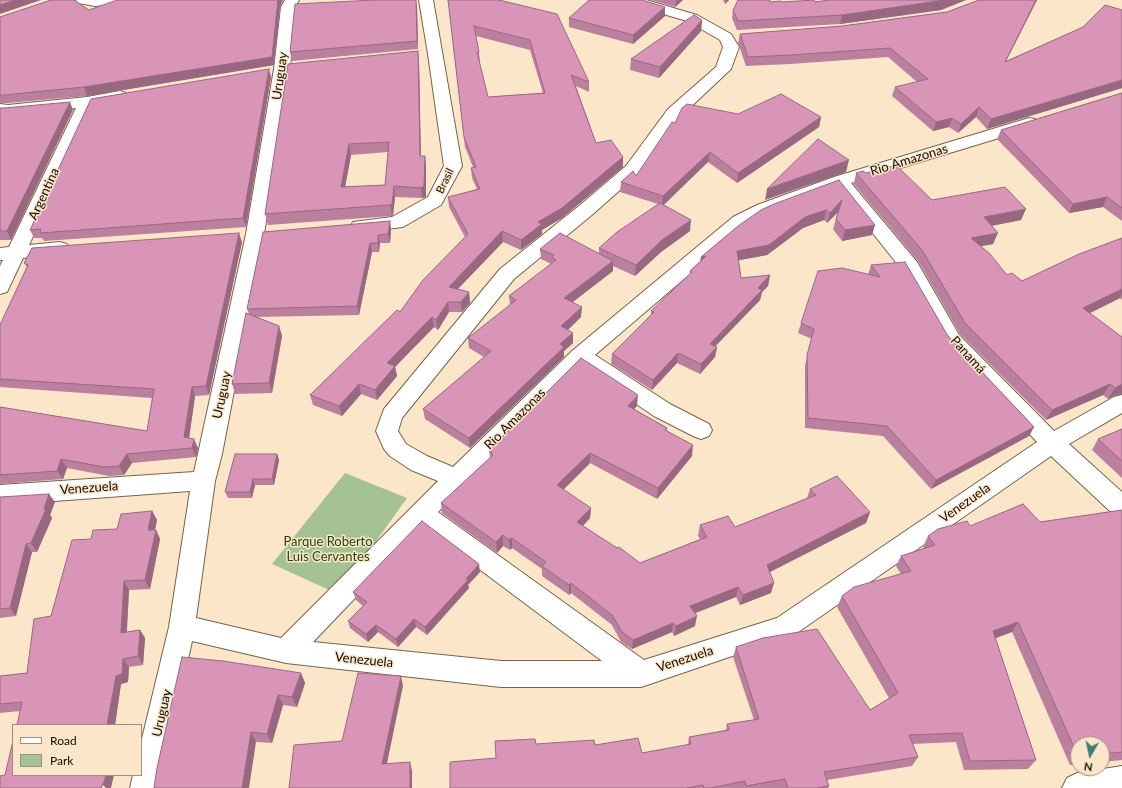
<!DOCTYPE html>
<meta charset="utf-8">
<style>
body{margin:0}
#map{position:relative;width:1122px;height:788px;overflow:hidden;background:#fbe6ca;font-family:Lato,sans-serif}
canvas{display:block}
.legend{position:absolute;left:12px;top:724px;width:130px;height:52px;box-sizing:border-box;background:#fbe6ca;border:1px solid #9e8f7b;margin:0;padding:5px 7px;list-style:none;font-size:12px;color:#130c04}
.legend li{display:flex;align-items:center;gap:8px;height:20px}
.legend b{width:20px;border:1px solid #9e8f7b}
.north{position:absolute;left:1070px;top:736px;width:40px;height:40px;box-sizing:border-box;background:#fbe6ca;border:1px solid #9e8f7b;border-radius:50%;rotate:189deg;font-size:11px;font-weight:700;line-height:16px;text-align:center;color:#130c04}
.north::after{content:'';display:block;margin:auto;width:14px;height:18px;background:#3b8075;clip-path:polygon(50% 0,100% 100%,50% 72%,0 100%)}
</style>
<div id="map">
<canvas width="1122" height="788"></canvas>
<ul class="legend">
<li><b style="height:5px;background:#fff"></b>Road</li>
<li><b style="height:11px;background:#a5c295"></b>Park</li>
</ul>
<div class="north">N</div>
</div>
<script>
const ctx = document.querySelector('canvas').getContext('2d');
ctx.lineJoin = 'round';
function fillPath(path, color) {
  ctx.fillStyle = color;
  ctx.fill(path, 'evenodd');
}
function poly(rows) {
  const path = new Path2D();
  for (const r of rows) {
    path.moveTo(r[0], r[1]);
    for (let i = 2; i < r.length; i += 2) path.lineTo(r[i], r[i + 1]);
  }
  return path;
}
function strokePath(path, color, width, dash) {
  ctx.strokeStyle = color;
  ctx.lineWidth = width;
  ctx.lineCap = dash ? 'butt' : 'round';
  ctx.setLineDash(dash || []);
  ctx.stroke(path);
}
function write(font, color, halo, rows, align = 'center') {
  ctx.font = font + ' Lato,sans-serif';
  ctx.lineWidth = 3;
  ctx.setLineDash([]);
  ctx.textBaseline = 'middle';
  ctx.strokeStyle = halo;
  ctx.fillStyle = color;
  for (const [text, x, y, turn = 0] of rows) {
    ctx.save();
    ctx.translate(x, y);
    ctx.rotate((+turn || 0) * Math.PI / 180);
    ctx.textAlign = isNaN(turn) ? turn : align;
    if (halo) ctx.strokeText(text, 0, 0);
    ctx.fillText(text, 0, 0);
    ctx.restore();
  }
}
fillPath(poly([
 [345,473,407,498,338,594,272,564]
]), '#a5c295');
const minor = poly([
 [76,0,127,0,125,3,120,4,95,6,78,3,76,0],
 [285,0,299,0,295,7,290,69,264,234,222,454,215,481,196,618,281,638,438,481,411,470,390,456,384,449,376,431,384,409,500,269,579,206,626,166,668,109,716,67,723,47,720,40,687,21,626,3,624,0,646,0,697,15,731,34,739,47,731,69,680,117,638,174,593,214,514,279,402,418,398,431,406,444,427,456,453,467,572,351,733,217,757,205,834,177,1029,118,1035,119,1037,123,1035,127,851,183,917,262,959,335,1054,431,1114,397,1122,395,1122,413,1069,444,1122,492,1122,517,1113,514,1051,456,794,635,641,687,501,687,286,663,192,641,160,788,130,788,133,775,141,775,141,743,169,627,190,491,0,505,0,485,194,472,246,234,274,69,281,7,285,0],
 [837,188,902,270,945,345,1037,442,777,618,644,660,438,512,581,367,654,416,693,436,701,439,709,436,712,430,709,424,670,404,595,355,747,225,771,213,837,188],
 [423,527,602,661,501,661,313,642,423,527],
 [419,0,433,0,462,166,441,205,403,227,360,232,353,230,351,226,353,222,392,217,428,197,444,166,428,54,419,0],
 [120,91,126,93,128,96,126,99,93,106,29,245,60,242,67,244,70,248,67,252,60,254,23,258,7,292,0,294,0,266,3,260,0,260,0,248,9,247,76,108,8,115,0,114,0,104,8,105,87,97,120,91],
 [1122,766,1122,788,1062,788,1067,778,1077,773,1122,766]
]);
strokePath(minor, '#76644b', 2);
fillPath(minor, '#fff');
fillPath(poly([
 [448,0,499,0,589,82,589,92,576,86,596,143,623,167,562,218,542,230,542,234,521,250,503,242,458,289,469,292,470,303,462,312,449,312,438,330,434,327,395,367,397,376,377,400,361,394,342,416,313,405,310,395,400,312,465,237,449,207,448,197,477,189,472,178,471,168,473,167,465,147],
 [476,36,530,50,543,93,488,97,479,62,480,62,479,52],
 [651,0,683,0,675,7],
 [723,0,729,0,725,4],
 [829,0,966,0,941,10,840,24,737,30,732,18,733,10,770,2,815,2],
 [979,0,1037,0,1006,61,1122,10,1122,88,987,129,976,117,958,133,949,127,933,131,892,96,895,87,917,82,888,57,790,64,746,66,738,43,740,34,842,26,947,12],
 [280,7,274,65,87,96,8,103,0,103,0,17,89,10],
 [417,7,418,49,292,61,290,52],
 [665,7,665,16,633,44,569,27,569,18],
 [702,20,701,31,659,78,630,70,631,59],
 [419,62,421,156,425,156,426,166,426,197,422,198,395,197,393,215,392,216,268,225,265,214],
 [388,152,385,185,345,187,351,155],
 [271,77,246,227,44,241,42,238,34,238,30,230],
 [1122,93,1122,221,1103,207,1069,213,997,139,1001,130],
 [0,108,4,108,73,110,11,240,0,240],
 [738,114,821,117,819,127,737,183,708,162,664,205,690,231,661,252,635,276,613,266,613,271,572,302,581,317,568,330,573,333,573,343,564,351,564,357,470,448,425,419,423,409,484,357,469,348,468,338,510,305,509,296,551,264,541,259,540,249,599,253,599,248,658,204,620,192,621,182,636,176,675,123],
 [856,173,866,173,932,200,1021,220,991,226,993,244,981,246,1007,275,1022,281,1122,238,1122,300,1120,298,1090,313,1122,337,1114,396,1108,399,1103,395,1046,420,960,334,918,261,854,184],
 [839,180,872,235,842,241,833,229,838,212,827,223,824,220,803,228,767,255,739,260,741,278,770,275,768,286,762,292,760,300,715,346,717,347,715,357,700,374,677,363,652,390,611,364,612,354,651,316,651,311,690,275,690,271,700,262,701,257],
 [390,221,391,230,390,243,380,243,379,252,372,252,359,315,256,317,279,326,282,336,272,393,235,394,232,384,249,314,247,309],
 [242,242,209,395,195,396,189,438,198,448,196,457,132,463,124,475,109,476,67,468,63,479,0,484,0,407,147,431,152,398,0,387,0,325,27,267,24,263],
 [871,265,948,336,1034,427,1029,436,931,489,883,436,805,428,805,365,812,339,798,333,801,323,868,275],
 [637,406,634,409,667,428,667,431,692,456,657,499,590,463,563,490,591,508,590,518,583,526,640,563,700,539,698,536,700,525,735,527,807,498,810,489,870,512,866,523,770,572,771,593,740,605,736,597,695,613,695,626,674,636,672,632,632,649,621,642,612,625,571,593,569,595,542,576,542,569,512,548,510,550,503,546,497,553,442,513,441,503,490,458,489,450],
 [1122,429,1122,478,1092,450,1098,439],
 [277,454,279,460,274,485,255,485,252,498,228,498,225,492],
 [0,497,55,502,50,515,52,518,37,552,32,552,16,616,0,618],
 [1122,510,1122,760,1102,762,1102,744,1078,744,1078,765,1070,765,1012,632,995,638,1036,760,1028,769,964,770,956,742,912,744,918,757,912,766,827,780,829,786,828,788,450,788,496,758,536,744,595,745,642,753,688,745,689,737,726,730,727,724,754,720,733,657,736,647,870,710,889,698,837,607,842,596,901,574,896,566,901,556,924,548,923,547,928,536,970,526,1040,522],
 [152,511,157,520,155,530,156,530,160,539,150,589,129,590,127,632,140,630,145,638,143,665,129,667,128,682,121,684,115,725,17,725,20,711,0,713,0,676,27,673,51,616,91,539,117,529],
 [480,572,468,585,469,588,427,635,416,627,398,647,378,632,368,642,350,628,348,621,363,606,356,600,353,592],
 [301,673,305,683,297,707,283,705,272,743,256,742,154,788]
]), '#bb809e');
fillPath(poly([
 [15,0,41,0,0,14,0,5],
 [278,0,283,0,280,7,274,65,87,96,84,87],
 [416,0,417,7,418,49,417,41],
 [676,0,683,0,675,7],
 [726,0,729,0,725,4],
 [945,0,966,0,941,10,840,24,842,15],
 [1036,0,1037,0,1001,71,1005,62],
 [665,7,665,16,633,44,633,35],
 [702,20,701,31,659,78,660,67],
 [418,51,419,62,421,167,420,156],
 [269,69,271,77,246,227,243,218],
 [1122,80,1122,88,987,129,991,119],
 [70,102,73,110,11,240,7,231],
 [979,107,976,117,958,133,961,124],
 [821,117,819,127,737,183,738,173],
 [952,118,949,127,933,131,936,122],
 [349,144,351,155,343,198,341,187],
 [710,152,708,162,662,206,663,196],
 [425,156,426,166,426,197,422,198,421,188],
 [623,157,623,167,562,218,542,230,542,234,521,250,521,240,538,222],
 [849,160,846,172,765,200,767,189],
 [394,186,395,197,393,215,392,216,390,205],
 [1107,197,1103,207,1069,213,1073,204],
 [842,200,839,211,827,223,830,213],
 [1026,209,1021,220,980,228,984,217],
 [826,210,824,220,803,228,767,255,735,261,737,251,805,217],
 [691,220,690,231,661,252,635,276,636,265,662,240],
 [390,221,391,230,390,243,388,234],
 [875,225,872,235,842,241,845,230],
 [502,231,503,242,450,297,449,287],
 [239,233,242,242,209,395,206,386],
 [998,233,993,244,966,249,971,238],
 [378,235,380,243,379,252,378,243],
 [370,243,372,252,359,315,357,306],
 [706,256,700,267,701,257],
 [613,261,613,271,564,309,564,298],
 [770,275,768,286,762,292,760,300,708,354,710,344,758,288],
 [1122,289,1122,294,1120,298,1078,319,1083,308],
 [469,292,470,303,462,312,461,302],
 [448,302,449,312,438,330,436,320],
 [582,307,581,317,561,336,561,326],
 [432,317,434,327,395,367,397,376,377,400,375,390,387,363],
 [279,326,282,336,272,393,269,383],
 [573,333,573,343,564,351,564,357,470,448,469,438,560,344],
 [717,347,715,357,700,374,701,364],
 [678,353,677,363,652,390,653,380],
 [359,384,361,394,342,416,339,406],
 [1110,384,1103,395,1046,420,1052,410],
 [1122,384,1122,394,1114,396,1108,399,1115,388],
 [192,387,195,396,188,446,184,437],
 [638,395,637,406,627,417,628,406],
 [1034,427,1029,436,931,489,936,480],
 [194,439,198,448,196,457,192,448],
 [693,445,692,456,657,499,658,488],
 [590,453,590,463,557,496,557,485],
 [127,454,132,463,124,475,119,466],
 [277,454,279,460,274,485,272,479],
 [61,459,67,468,63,479,57,471],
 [253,479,255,485,252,498,250,492],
 [49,494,55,502,50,515,52,518,37,552,31,543],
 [591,508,590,518,577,532,577,522],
 [152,511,157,520,153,539,148,530],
 [870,512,866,523,764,575,767,565],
 [156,530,160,539,150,589,145,580],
 [503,535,503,546,497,553,496,542],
 [512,538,512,548,510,550,509,540],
 [26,544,32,552,16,616,10,608],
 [479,564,480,572,468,585,469,588,427,635,425,627,466,579],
 [124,581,129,590,126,641,121,633],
 [571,583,571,593,569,595,569,585],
 [774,583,771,593,740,605,743,595],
 [738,587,736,597,688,616,690,606],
 [697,616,695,626,674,636,676,626],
 [414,619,416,627,398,647,396,639],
 [1018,622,1012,632,986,642,993,631],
 [673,623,672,632,632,649,633,640],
 [376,625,378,632,368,642,366,634],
 [140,630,145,638,143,665,138,656],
 [123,659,129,667,128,682,121,684,115,725,107,725,116,676],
 [301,673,305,683,297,707,292,697],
 [401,676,403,686,385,773,382,764],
 [278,695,283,705,272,743,267,734],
 [251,732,256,742,249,788,242,788],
 [410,762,412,771,412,788,410,788],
 [106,775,114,775,111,788,106,788,103,785]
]), '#986881');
const building = poly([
 [0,0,15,0,0,5,0,0],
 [51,0,74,0,89,10,117,0,278,0,272,57,84,87,4,95,0,95,0,17,51,0],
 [375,0,416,0,417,41,290,52,295,4,375,0],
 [448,0,499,0,557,14,589,82,571,75,596,143,611,140,623,157,562,208,538,222,542,224,521,240,502,231,449,287,469,292,461,302,448,302,436,320,432,317,387,363,395,366,375,390,359,384,339,406,310,395,397,310,400,312,423,280,468,234,448,197,480,189,471,168,476,167,464,137,448,0],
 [474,26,530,40,545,93,488,97,477,52,479,52,474,26],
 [589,0,642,0,665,7,633,35,569,18,589,0],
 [738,0,770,0,770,2,781,1,782,2,814,0,815,2,829,0,945,0,842,15,738,21,733,10,738,0],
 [979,0,1036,0,1005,62,1083,27,1105,5,1122,10,1122,80,991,119,979,107,961,124,952,118,936,122,895,87,928,79,890,48,792,55,748,57,740,34,842,26,947,12,979,0],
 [694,15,702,20,660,67,631,59,694,15],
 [418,51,420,156,425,156,424,186,421,188,394,186,392,204,390,205,265,214,288,64,418,51],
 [389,142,385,185,341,187,349,144,389,142],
 [269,69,243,218,40,233,41,229,30,230,91,99,269,69],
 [1122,93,1122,208,1107,197,1073,204,1001,130,1122,93],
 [781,94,821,117,738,173,710,152,663,196,621,182,633,171,636,176,672,122,675,123,682,108,687,104,738,114,781,94],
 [70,102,7,231,0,231,0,108,4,108,70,102],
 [818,139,849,160,767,189,818,139],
 [896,165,932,200,1005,187,1026,209,984,217,998,233,971,238,990,254,1007,275,1012,273,1022,281,1079,254,1122,238,1122,289,1083,308,1122,337,1122,384,1115,388,1110,384,1052,410,965,323,922,250,856,173,863,171,866,173,896,165],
 [839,180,875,225,845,230,836,219,842,200,830,213,826,210,805,217,769,245,737,251,741,278,770,275,758,288,762,290,710,344,717,347,701,364,678,353,653,380,612,354,654,312,651,311,692,272,690,271,706,256,701,257,738,226,761,210,774,204,839,180],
 [660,203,691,220,662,240,636,265,599,248,617,232,660,203],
 [390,221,388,234,378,235,378,243,370,243,357,306,247,309,263,232,390,221],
 [239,233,206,386,192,387,184,437,194,439,192,448,127,454,119,466,104,467,61,459,57,471,0,475,0,407,147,431,154,389,0,379,0,325,28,265,24,263,32,248,239,233],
 [560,233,613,261,564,298,582,307,561,326,573,333,560,344,564,347,469,438,423,409,491,351,468,338,516,300,509,296,556,260,552,257,554,255,540,249,560,233],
 [905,262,948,336,1034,427,936,480,887,426,808,418,807,355,814,329,801,323,818,271,842,268,880,277,871,265,905,262],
 [246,313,279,326,269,383,232,384,246,313],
 [581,358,638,395,628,406,667,428,665,430,693,445,658,488,590,453,557,485,591,508,577,522,617,548,619,547,640,563,707,537,700,525,728,516,735,527,816,495,810,489,837,476,870,512,767,565,774,583,743,595,738,587,690,606,697,616,676,626,673,623,633,640,622,632,612,615,571,583,569,585,542,566,546,562,512,538,509,540,503,535,496,542,441,503,493,455,491,453,492,452,489,450,581,358],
 [1122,429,1122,461,1098,439,1122,429],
 [235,454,277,454,272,479,253,479,250,492,225,492,235,454],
 [49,494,44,509,46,509,31,543,26,544,10,608,0,609,0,497,49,494],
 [1023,504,1040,522,1122,510,1122,752,1102,754,1102,744,1078,744,1078,756,1018,622,993,631,1036,760,970,761,962,733,909,735,918,757,824,772,829,786,816,788,788,788,785,779,746,786,745,781,710,788,704,788,703,785,686,788,450,788,450,762,496,758,495,741,535,739,536,744,594,740,595,745,638,738,642,753,691,744,689,737,729,730,727,724,759,719,736,647,763,638,817,629,870,710,898,693,842,596,854,587,911,571,901,556,935,545,928,536,938,529,967,521,970,526,1023,504],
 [152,511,148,530,156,530,145,580,124,581,121,633,140,630,138,656,123,659,122,674,116,676,107,725,17,725,22,702,0,704,0,676,27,673,34,619,51,616,72,540,91,539,93,530,117,529,121,514,152,511],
 [422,521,479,564,466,579,468,580,425,627,414,619,396,639,376,625,366,634,348,621,367,602,353,592,422,521],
 [182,657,223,661,301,673,292,697,278,695,267,734,251,732,242,788,154,788,157,768,182,657],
 [358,673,401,676,382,764,410,762,410,788,289,788,294,745,342,741,358,673],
 [13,741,13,775,106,775,103,785,102,785,101,788,0,788,0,776,5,775,13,741]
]);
fillPath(building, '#d995b8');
strokePath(building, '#986881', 1);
write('11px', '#130c04', '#fbe6ca', [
 ["Brasil",445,181,-64]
]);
write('13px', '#130c04', '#fbe6ca', [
 ["Uruguay",280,76,-82],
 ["Rio Amazonas",909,160,-17],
 ["Argentina",44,194,-65],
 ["Panamá",968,355,48],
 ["Uruguay",222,395,-78],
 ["Rio Amazonas",515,419,-45],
 ["Venezuela",89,488,-4],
 ["Venezuela",965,503,-35],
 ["Venezuela",685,659,-18],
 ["Venezuela",364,660,6],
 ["Uruguay",162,713,-77]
]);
write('13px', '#244605', '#fbe6ca', [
 ["Parque Roberto",328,542],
 ["Luis Cervantes",328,557]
]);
</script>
